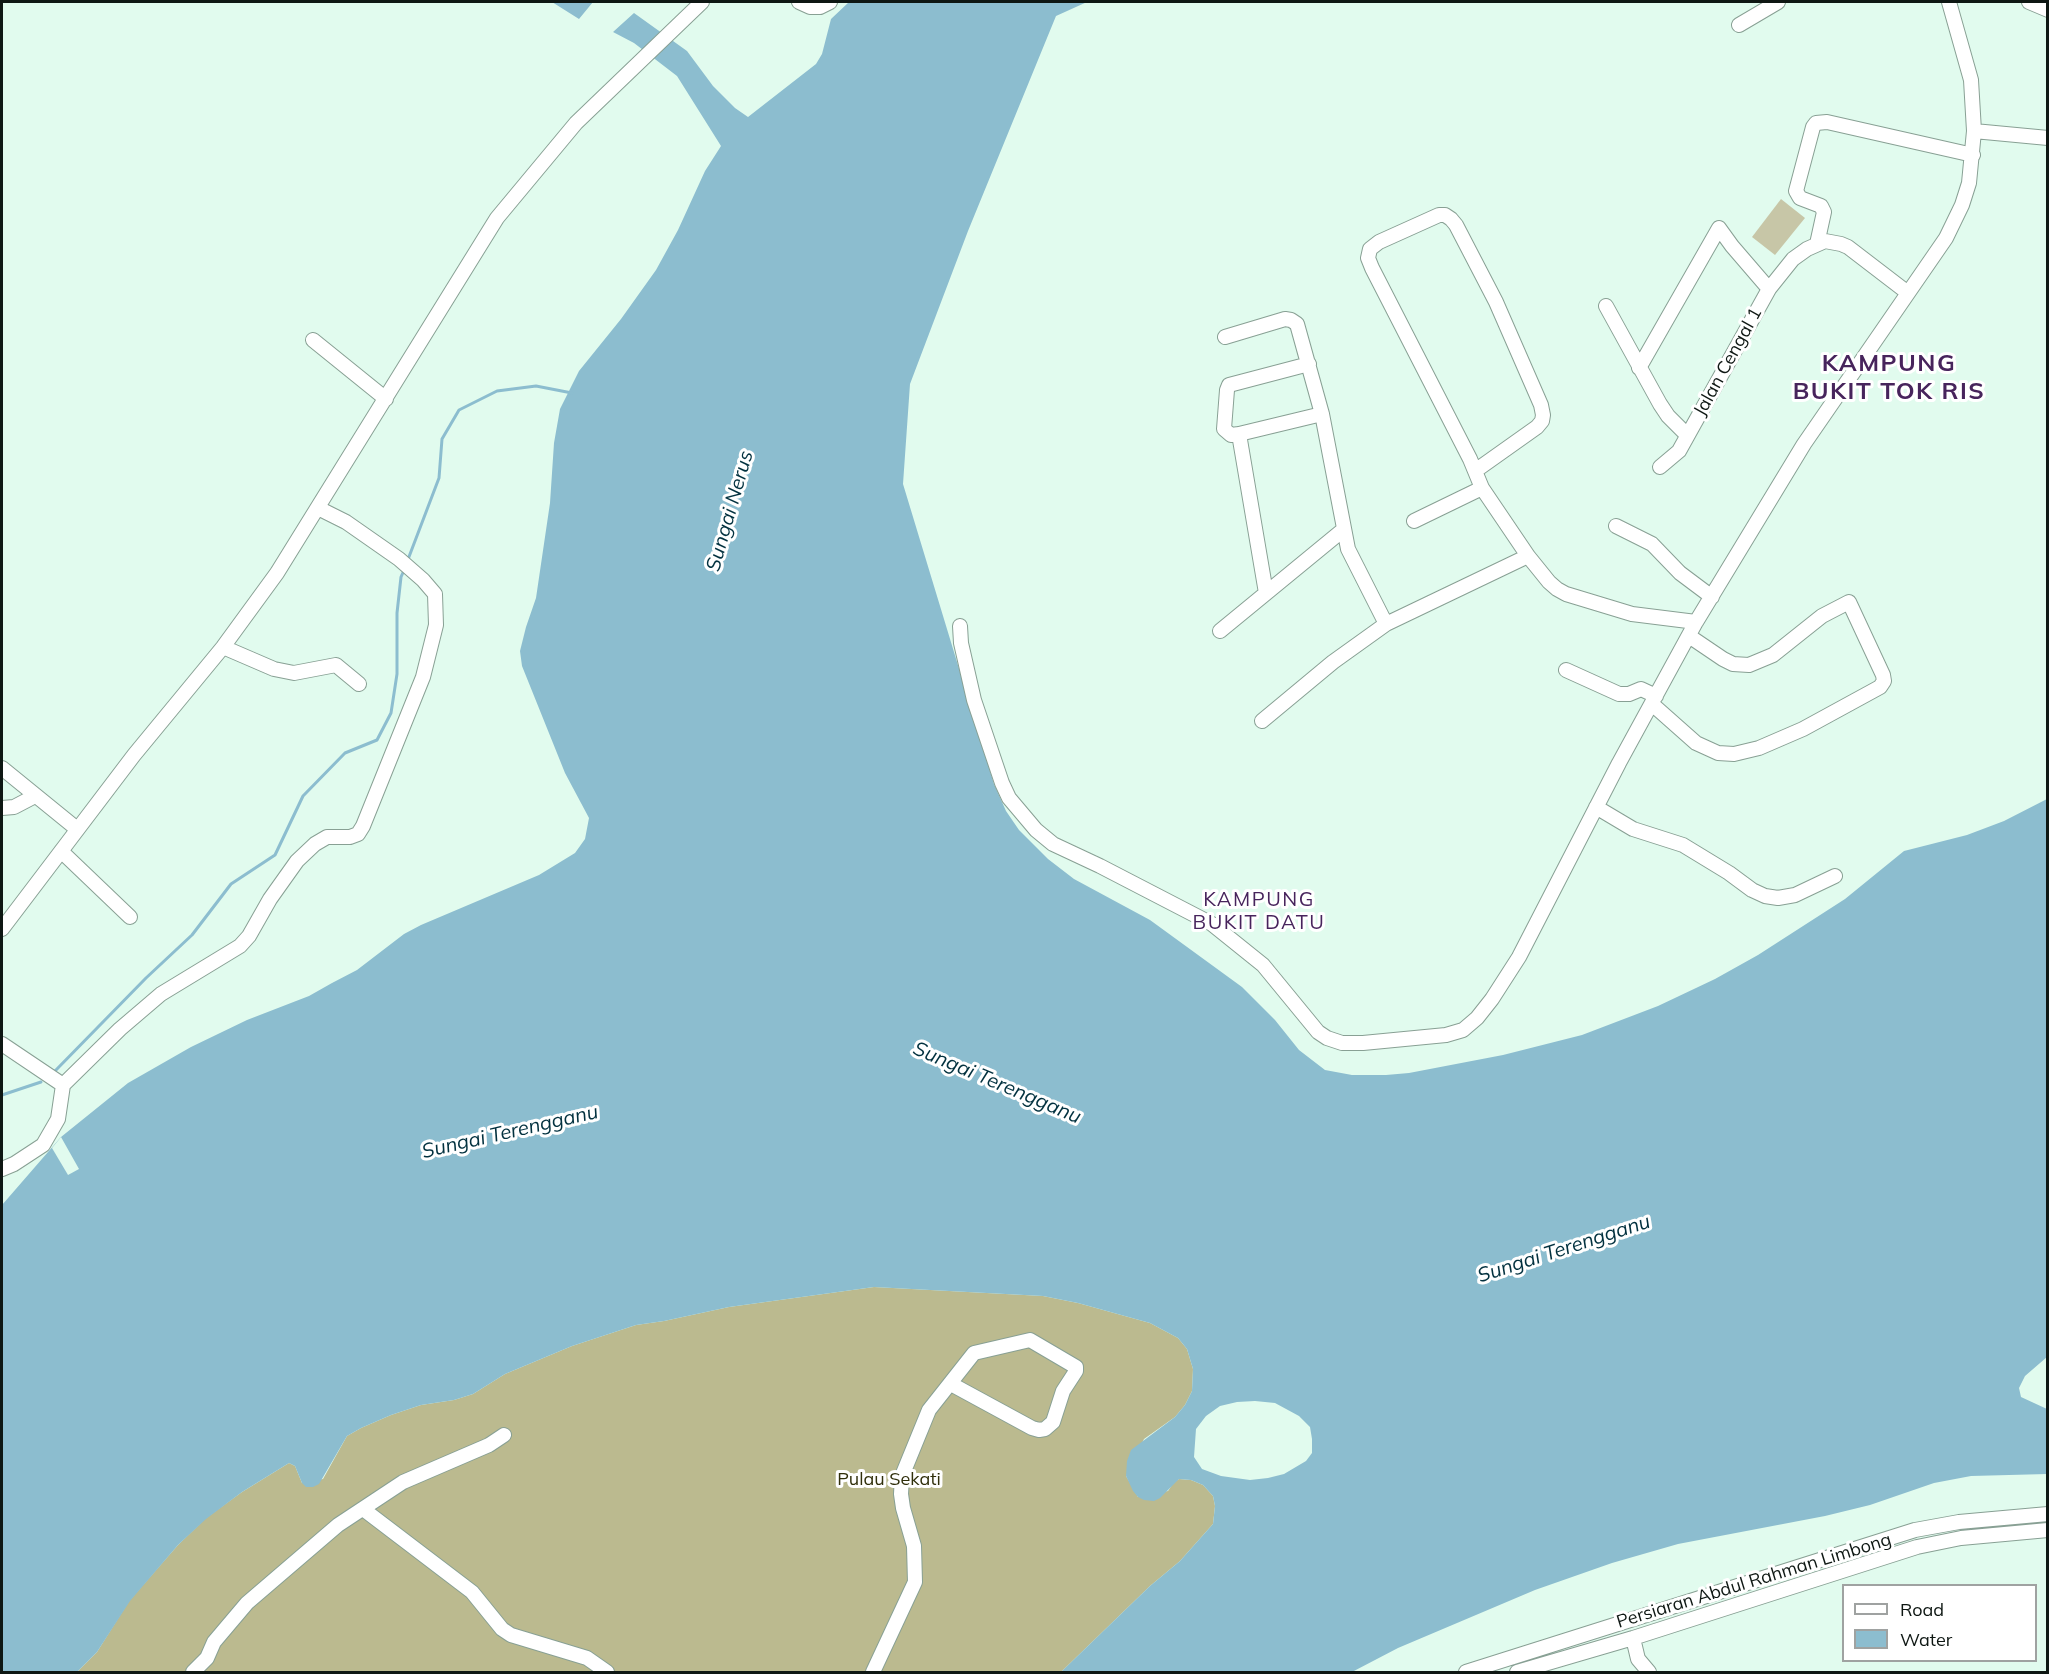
<!DOCTYPE html>
<style>
body{margin:0}
#map{position:relative;width:2049px;height:1674px;overflow:hidden;background:#e1fbee;font-family:Mulish,sans-serif}
canvas{display:block}
.frame{position:absolute;inset:0;border:3px solid #0e1713;pointer-events:none}
.legend{position:absolute;left:1842px;top:1584px;width:195px;height:78px;box-sizing:border-box;background:#fff;border:2px solid #9fa2a1;margin:0;padding:8px 10px;list-style:none;font-size:18px;color:#0e1713}
.legend li{display:flex;align-items:center;gap:12px;height:30px}
.legend b{width:30px;border:2px solid #9fa2a1}
</style>
<div id="map">
<canvas width="2049" height="1674"></canvas>
<div class="frame"></div>
<ul class="legend">
<li><b style="height:8px;background:#fff"></b>Road</li>
<li><b style="height:16px;background:#8cbdcf"></b>Water</li>
</ul>
</div>
<script>
const ctx = document.querySelector('canvas').getContext('2d');
ctx.lineJoin = 'round';
function fillPath(path, color) {
  ctx.fillStyle = color;
  ctx.fill(path, 'evenodd');
}
function poly(rows) {
  const path = new Path2D();
  for (const r of rows) {
    path.moveTo(r[0], r[1]);
    for (let i = 2; i < r.length; i += 2) path.lineTo(r[i], r[i + 1]);
  }
  return path;
}
function strokePath(path, color, width, dash) {
  ctx.strokeStyle = color;
  ctx.lineWidth = width;
  ctx.lineCap = dash ? 'butt' : 'round';
  ctx.setLineDash(dash || []);
  ctx.stroke(path);
}
function write(font, color, halo, rows, align = 'center') {
  ctx.font = font + ' Mulish,sans-serif';
  ctx.lineWidth = 6;
  ctx.setLineDash([]);
  ctx.textBaseline = 'middle';
  ctx.strokeStyle = halo;
  ctx.fillStyle = color;
  for (const [text, x, y, turn = 0] of rows) {
    ctx.save();
    ctx.translate(x, y);
    ctx.rotate((+turn || 0) * Math.PI / 180);
    ctx.textAlign = isNaN(turn) ? turn : align;
    if (halo) ctx.strokeText(text, 0, 0);
    ctx.fillText(text, 0, 0);
    ctx.restore();
  }
}
fillPath(poly([
 [1781,199,1805,218,1775,255,1752,237]
]), '#c7c6a7');
fillPath(poly([
 [874,1287,1043,1296,1078,1303,1150,1323,1178,1338,1187,1349,1193,1369,1192,1391,1185,1405,1175,1417,1144,1439,1126,1476,1138,1497,1168,1491,1174,1482,1179,1479,1191,1480,1203,1485,1213,1496,1215,1506,1213,1524,1180,1561,1150,1586,1061,1672,77,1672,97,1652,129,1601,178,1545,206,1518,242,1492,289,1463,295,1466,302,1483,323,1479,347,1436,361,1428,391,1415,421,1405,454,1400,473,1394,505,1374,572,1346,636,1325,664,1321,729,1307]
]), '#bbba8f');
fillPath(poly([
 [552,2,593,2,579,19],
 [849,2,1087,2,1056,16,968,231,910,384,903,484,994,784,1006,811,1019,830,1048,859,1074,879,1150,920,1242,987,1275,1020,1299,1050,1325,1070,1352,1075,1386,1075,1409,1073,1503,1055,1582,1035,1658,1006,1715,979,1758,955,1845,899,1904,851,1967,835,2004,821,2047,799,2047,1357,2025,1376,2019,1388,2021,1397,2047,1409,2047,1474,1971,1476,1934,1483,1870,1505,1825,1516,1678,1544,1612,1563,1535,1590,1398,1648,1352,1672,1061,1672,1150,1586,1180,1561,1213,1524,1215,1506,1213,1496,1203,1485,1191,1480,1179,1479,1160,1498,1154,1501,1144,1500,1138,1497,1133,1491,1126,1476,1127,1461,1131,1450,1175,1417,1185,1405,1192,1391,1193,1369,1187,1349,1178,1338,1150,1323,1078,1303,1043,1296,874,1287,729,1307,664,1321,636,1325,572,1346,505,1374,473,1394,454,1400,421,1405,391,1415,361,1428,347,1436,319,1484,313,1487,306,1487,302,1483,295,1466,289,1463,242,1492,206,1519,178,1545,130,1601,97,1652,77,1672,2,1672,2,1205,61,1137,128,1083,191,1047,247,1020,309,996,332,983,357,970,404,934,421,925,539,875,575,853,585,839,589,818,565,773,522,666,520,651,526,627,536,598,550,503,554,443,560,409,579,371,621,319,656,270,678,230,705,171,721,146,677,76,634,43,613,32,634,13,687,51,713,86,735,108,748,117,816,64,822,54,831,19],
 [1255,1401,1275,1403,1299,1416,1310,1427,1312,1439,1312,1453,1306,1461,1284,1474,1268,1478,1250,1480,1221,1476,1202,1469,1194,1457,1196,1429,1206,1416,1220,1406,1237,1402]
]), '#8cbdcf');
fillPath(poly([
 [61,1137,79,1169,68,1175,52,1148]
]), '#e1fbee');
strokePath(poly([
 [407,562,439,478,442,439,459,410,497,391,536,386,572,393],
 [55,1071,146,978,192,935,231,884,275,855,303,796,345,753,377,740,391,713,397,674,397,613,401,577,405,568],
 [2,1095,41,1082]
]), '#8cbdcf', 3);
const minor = poly([
 [799,2,810,7,820,7,830,2],
 [2029,2,2048,10],
 [1739,25,1778,2],
 [1974,131,2048,138],
 [1817,244,1824,212,1821,206,1800,198,1796,191,1813,127,1816,123,1827,122,1973,155],
 [1606,306,1660,404,1668,416,1687,435],
 [1225,337,1285,319,1291,320,1297,324,1322,414,1348,549,1386,624],
 [313,340,386,399],
 [1309,364,1229,385,1227,390,1224,429,1231,435,1239,434,1322,414],
 [1639,368,1719,228,1732,246,1769,289],
 [1239,434,1266,593],
 [1660,467,1679,451,1769,289,1793,259,1807,249,1825,241,1841,244,1848,247,1908,293],
 [1475,471,1537,427,1542,421,1543,415,1541,405,1496,302,1456,225,1451,219,1445,215,1439,215,1379,242,1370,249,1368,258,1372,268,1470,459,1482,488,1528,556,1549,582,1557,589,1566,594,1632,614,1696,622],
 [1414,521,1482,488],
 [1616,526,1652,544,1680,573,1712,597],
 [960,626,961,643,974,700,1002,783,1009,798,1036,830,1053,844,1100,866,1212,924,1263,965,1318,1032,1327,1038,1342,1043,1363,1043,1446,1035,1463,1030,1477,1018,1492,999,1519,957,1619,763,1696,622,1804,444,1946,238,1962,205,1969,183,1974,131,1971,80,1949,2],
 [1220,631,1343,530],
 [223,647,274,669,294,673,336,665,359,684],
 [1566,670,1619,694,1629,694,1641,689,1656,696],
 [1652,704,1696,743,1718,753,1734,754,1759,748,1803,729,1880,687,1884,681,1883,675,1849,602,1822,616,1773,655,1749,665,1733,664,1723,659,1689,636],
 [1262,721,1333,662,1386,624,1528,556],
 [2,768,77,829],
 [1596,807,1633,829,1683,845,1729,873,1752,890,1765,896,1778,898,1795,895,1835,876],
 [2,808,14,807,35,796],
 [61,851,130,917],
 [2,929,134,755,223,647,277,573,497,218,576,123,702,2],
 [2,1044,63,1085],
 [2,1169,14,1164,43,1145,58,1119,63,1085,120,1029,161,994,240,946,249,936,270,899,297,861,315,844,327,837,350,837,358,834,363,826,423,677,436,625,435,594,423,580,399,559,346,522,318,508],
 [363,1509,472,1592,502,1629,511,1635,587,1658,607,1672],
 [1633,1638,1638,1659,1649,1672],
 [193,1672,207,1658,214,1642,247,1603,338,1525,403,1482,489,1445,504,1435],
 [873,1672,915,1582,914,1546,903,1508,901,1494,902,1476,929,1410,974,1353,1030,1340,1076,1367,1076,1371,1063,1391,1053,1422,1045,1429,1039,1430,1032,1428,951,1384],
 [1466,1672,1915,1530,1959,1522,2048,1514],
 [1517,1672,1633,1638,1917,1547,1961,1538,2048,1530]
]);
strokePath(minor, '#88a094', 16);
strokePath(minor, '#fff', 14);
write('18px', '#0e1713', '#fff', [
 ["Jalan Cengal 1",1728,362,-61],
 ["Persiaran Abdul Rahman Limbong",1754,1581,-17]
]);
write('18px', '#302f0b', '#fff', [
 ["Pulau Sekati",889,1480]
]);
write('italic 20px', '#02313f', '#fff', [
 ["Sungai Nerus",730,511,-74],
 ["Sungai Terengganu",997,1083,23],
 ["Sungai Terengganu",510,1132,-13],
 ["Sungai Terengganu",1564,1249,-18]
]);
ctx.letterSpacing = '1.5px';
write('20px', '#47245c', '#fff', [
 ["KAMPUNG",1259,900],
 ["BUKIT DATU",1259,923]
]);
ctx.letterSpacing = '0px';
ctx.letterSpacing = '1.5px';
write('bold 24px', '#47245c', '#fff', [
 ["KAMPUNG",1889,364],
 ["BUKIT TOK RIS",1889,392]
]);
ctx.letterSpacing = '0px';
</script>
